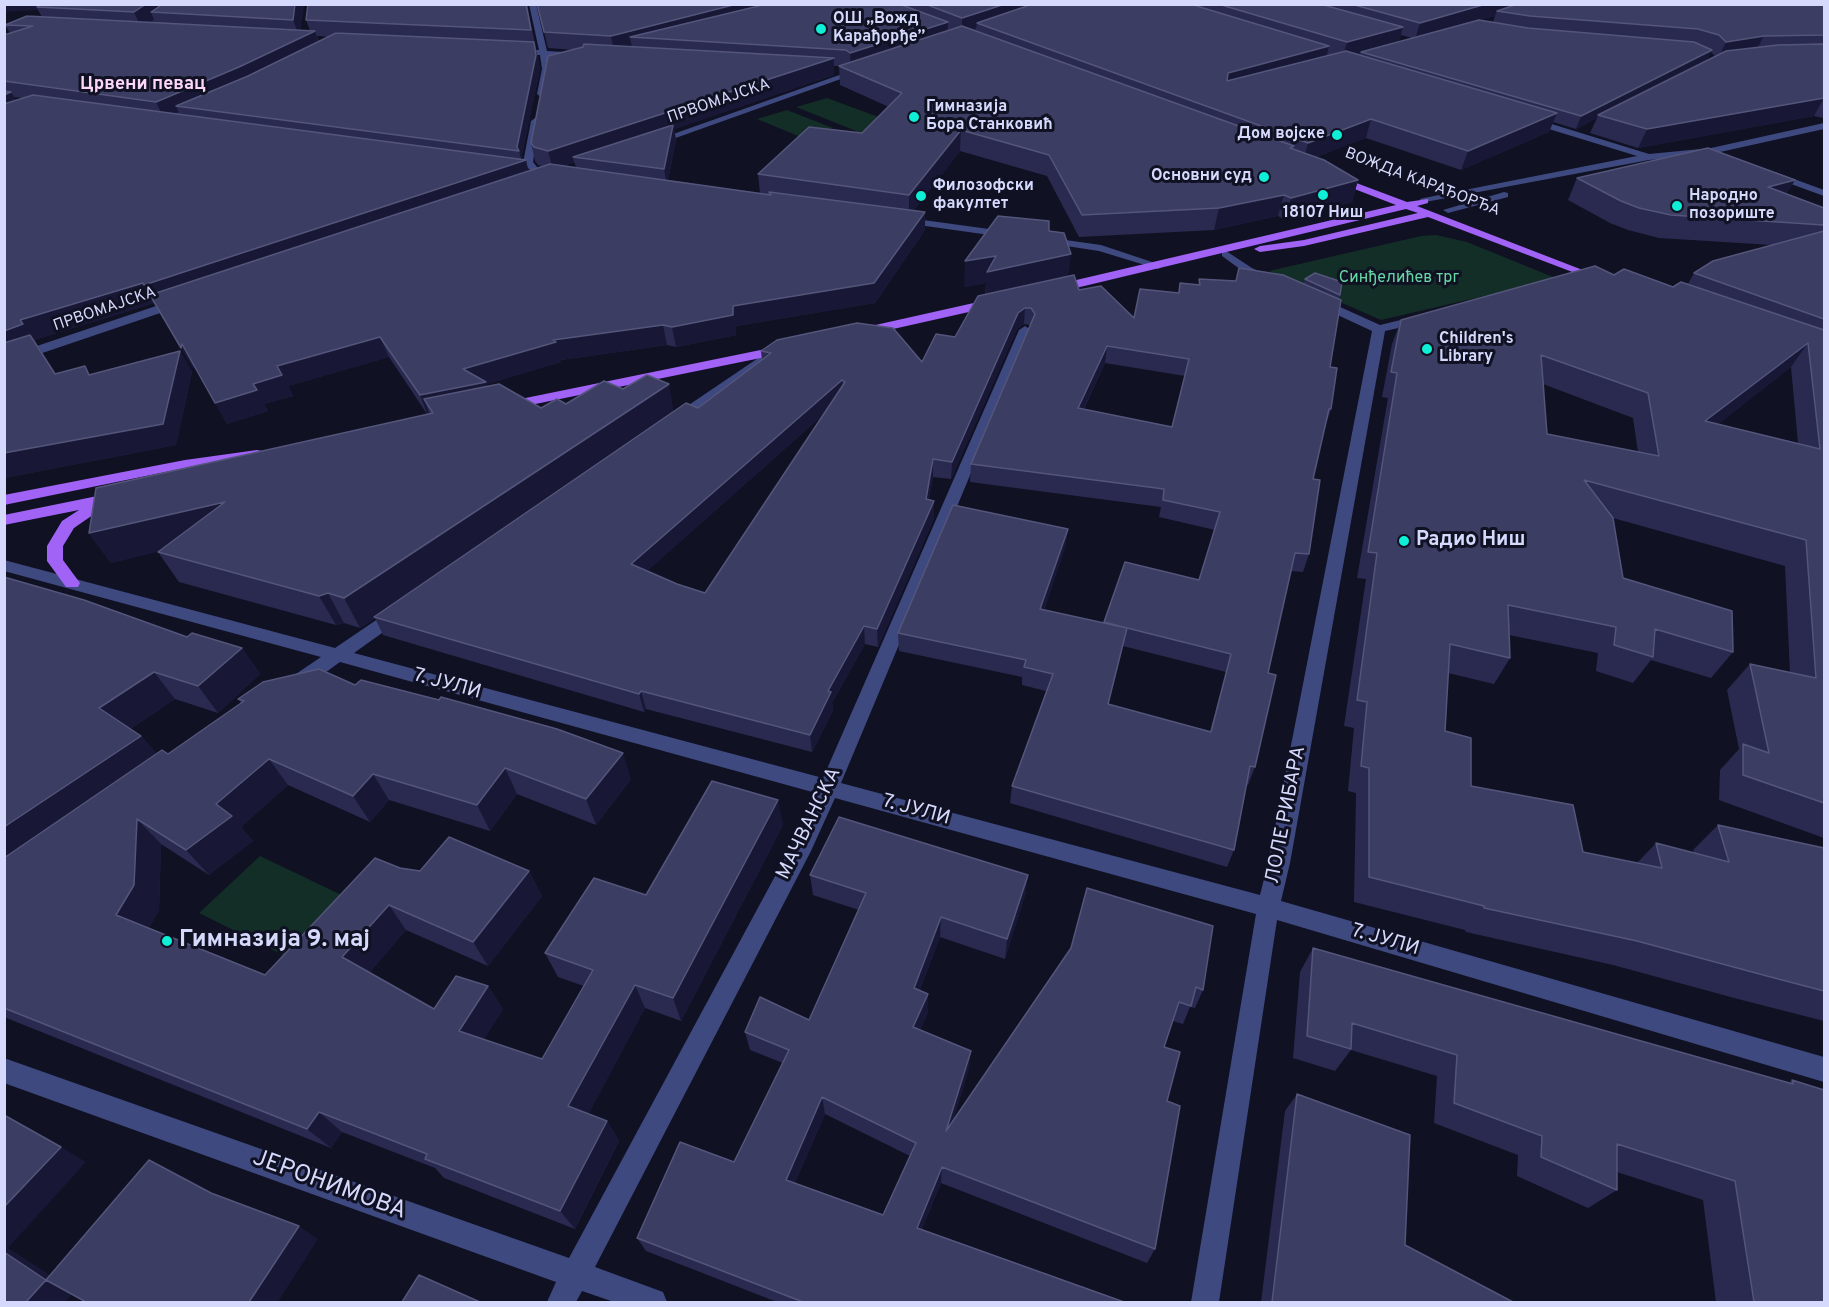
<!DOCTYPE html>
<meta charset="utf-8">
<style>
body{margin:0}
#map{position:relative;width:1829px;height:1307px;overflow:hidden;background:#101123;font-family:Overpass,sans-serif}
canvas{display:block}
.frame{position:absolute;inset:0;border:6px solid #d5d9fc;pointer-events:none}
</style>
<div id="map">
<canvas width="1829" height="1307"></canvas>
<div class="frame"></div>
</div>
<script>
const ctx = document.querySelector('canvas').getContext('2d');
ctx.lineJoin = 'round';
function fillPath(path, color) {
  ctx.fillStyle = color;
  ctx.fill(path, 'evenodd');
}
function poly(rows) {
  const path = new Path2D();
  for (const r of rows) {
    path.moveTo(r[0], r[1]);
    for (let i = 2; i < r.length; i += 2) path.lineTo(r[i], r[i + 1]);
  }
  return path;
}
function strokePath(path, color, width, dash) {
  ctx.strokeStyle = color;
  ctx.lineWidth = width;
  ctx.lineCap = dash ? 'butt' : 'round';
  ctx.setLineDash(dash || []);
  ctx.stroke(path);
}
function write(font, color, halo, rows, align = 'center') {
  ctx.font = font + ' Overpass,sans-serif';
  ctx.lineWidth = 6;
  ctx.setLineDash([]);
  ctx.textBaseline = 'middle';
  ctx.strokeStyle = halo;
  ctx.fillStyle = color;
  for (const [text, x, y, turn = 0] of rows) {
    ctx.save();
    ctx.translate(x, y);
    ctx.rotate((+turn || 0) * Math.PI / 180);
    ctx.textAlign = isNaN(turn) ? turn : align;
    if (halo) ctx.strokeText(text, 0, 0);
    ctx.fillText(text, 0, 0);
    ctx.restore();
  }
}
fillPath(poly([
 [827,98,892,122,861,133,796,107],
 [787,110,833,128,803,138,757,119],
 [1436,235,1467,242,1558,279,1381,320,1269,271,1421,236],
 [260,856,348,898,291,959,199,913]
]), '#132d27');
fillPath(poly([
 [529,4,536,4,547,51,581,53,585,55,581,57,548,55,550,69,545,94,541,97,537,94,542,69,540,55,513,53,509,51,513,49,539,50,529,4],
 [859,68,866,70,656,145,648,143,859,68],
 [1529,117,1649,154,1711,148,1824,123,1824,129,1711,154,1649,160,1420,203,1420,199,1424,198,1637,156,1526,122,1525,120,1529,117],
 [535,118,539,121,533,162,537,167,557,174,557,178,549,178,531,171,523,163,531,121,535,118],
 [1769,172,1775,172,1824,190,1824,196,1769,176,1769,172],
 [1504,192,1508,193,1508,197,1448,213,1443,210,1504,192],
 [901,217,1011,232,1016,235,1011,238,897,222,896,220,901,217],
 [1044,237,1101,245,1164,266,1158,269,1099,251,1040,242,1040,238,1044,237],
 [1226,251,1252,268,1277,280,1271,283,1244,272,1222,256,1222,252,1226,251],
 [1318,297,1380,325,1421,315,1427,319,1425,322,1385,331,1290,863,1281,901,1824,1057,1824,1082,1277,920,1219,1302,1191,1302,1256,914,835,798,811,851,595,1267,663,1292,667,1302,614,1302,582,1291,576,1302,547,1302,556,1282,4,1083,4,1058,569,1258,794,841,816,793,340,662,304,688,297,690,290,688,288,683,290,678,321,657,4,571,4,560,335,648,391,610,397,608,403,610,406,614,403,618,354,653,823,778,1019,330,1025,326,1031,330,841,783,1260,895,1268,863,1372,331,1314,304,1312,301,1318,297],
 [180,298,186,302,184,305,4,366,4,357,180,298],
 [773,348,778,349,779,352,778,355,681,423,671,423,669,420,671,417,773,348]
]), '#3e497f');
fillPath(poly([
 [1335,175,1407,202,1428,199,1428,203,1417,206,1606,279,1600,282,1596,281,1428,217,1304,246,1260,252,1254,249,1260,246,1304,240,1418,213,1406,209,1055,293,1049,289,1055,285,1396,205,1331,180,1331,176,1335,175],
 [996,298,1002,302,1000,305,862,336,856,332,862,328,996,298],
 [785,345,790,346,791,349,790,352,506,410,499,406,506,402,785,345],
 [257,450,262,451,264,454,262,457,185,468,4,505,4,495,185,460,257,450],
 [117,492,122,494,125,497,122,500,101,505,100,510,74,528,63,546,63,560,80,583,78,587,66,587,47,561,47,546,62,521,79,510,4,525,4,515,117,492]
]), '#a063f5');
fillPath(poly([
 [4,4,304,4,300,30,310,31,306,20,308,4,527,4,540,69,521,159,526,160,528,171,542,166,538,165,535,161,531,143,574,50,548,48,537,4,1824,4,1824,118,1814,116,1638,148,1590,133,1597,118,1576,129,1553,122,1549,132,1461,170,1366,138,1316,157,1358,180,1352,202,1285,220,1278,216,1214,230,1079,237,1047,176,960,151,914,210,925,230,875,303,736,326,736,335,676,347,667,345,561,360,561,362,487,384,487,386,541,408,566,404,674,411,698,408,762,360,761,351,922,362,955,337,985,295,986,283,964,287,1049,231,1068,276,1079,290,1134,318,1178,293,1180,283,1198,285,1199,279,1303,284,1305,279,1340,295,1339,300,1330,367,1331,409,1325,427,1313,479,1309,554,1303,572,1291,571,1268,673,1255,767,1248,785,1246,784,1234,850,1227,867,1010,803,1012,786,1046,691,1022,685,1022,677,899,651,898,633,1068,529,1065,547,1044,610,1104,623,1199,580,1215,530,1159,517,1161,507,970,482,971,464,1030,325,1024,324,1017,329,951,479,933,477,929,499,934,501,934,518,878,647,865,644,832,703,833,710,812,752,646,709,644,712,383,635,375,618,360,628,344,623,336,625,179,582,158,552,159,551,111,563,89,533,427,414,389,357,288,386,293,396,264,404,268,411,227,424,194,364,193,368,154,303,34,340,56,374,91,375,180,351,192,372,176,445,4,478,4,35,10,33,5,25,42,17,38,10],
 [1495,16,1493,22,1481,20,1484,19],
 [1401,35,1412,38,1399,42],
 [317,36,320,36,328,37,319,41],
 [1711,52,1716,57,1707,61],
 [834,66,839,66,840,85,889,107,862,133,758,174,760,193,668,180,676,140,674,129,834,75],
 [14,97,23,98,16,101],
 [574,162,576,167,564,166],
 [1105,363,1185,376,1172,427,1084,409],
 [824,414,705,593,677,584,647,571],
 [1123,646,1226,672,1210,731,1108,705],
 [1577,178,1787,194,1824,208,1824,838,1719,800,1720,770,1739,749,1727,690,1750,664,1790,673,1785,566,1613,518,1623,578,1733,652,1711,678,1651,660,1633,683,1596,671,1598,653,1509,635,1510,658,1494,684,1448,673,1445,731,1471,786,1583,852,1637,863,1656,843,1694,853,1693,850,1718,825,1824,848,1824,1021,1738,999,1613,965,1466,932,1465,930,1354,902,1356,793,1348,791,1354,728,1344,726,1366,579,1357,578,1388,398,1382,397,1392,344,1401,320,1614,275,1673,287,1688,284,1694,273,1772,245,1659,238,1628,230,1610,223,1568,200],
 [1791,367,1798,443,1718,424],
 [1543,384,1633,418,1638,452,1547,434],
 [4,577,187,637,242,648,260,674,218,713,175,699,130,729,141,736,157,754,168,754,241,703,238,699,355,685,631,779,596,825,517,794,490,831,389,800,370,822,288,785,241,827,253,841,209,875,161,844,159,910,149,928,265,975,400,868,420,871,529,871,542,896,488,966,406,930,369,973,434,1009,488,986,503,1009,484,1039,542,1059,584,986,558,977,545,953,646,895,783,825,681,1021,645,1008,588,1114,607,1121,619,1141,575,1229,444,1178,435,1168,342,1132,331,1148,4,1017],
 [810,875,1028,875,1025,895,1005,959,940,937,920,990,928,1012,920,1030,969,1068,953,1121,1071,948,1203,990,1195,1008,1190,1007,1183,1024,1173,1021,1164,1047,1167,1101,1155,1249,1147,1263,941,1183,922,1229,1124,1302,777,1302,646,1251,637,1238,734,1162,783,1063,750,1050,745,1032,809,1020,859,910,813,895],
 [825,1114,910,1156,883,1215,795,1183],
 [1313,948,1789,1083,1792,1080,1824,1302,1716,1302,1703,1200,1617,1172,1617,1190,1588,1208,1517,1176,1518,1155,1434,1123,1437,1076,1351,1050,1335,1071,1293,1058,1300,972],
 [1297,1094,1405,1245,1513,1302,1261,1302,1285,1111]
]), '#2a2a50');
fillPath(poly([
 [4,4,58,4,37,7,38,10,4,12],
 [146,4,177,4,151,12,154,20,141,28,134,12],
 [295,4,304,4,299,36,293,20],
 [737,4,800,4,630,37,632,47,614,52,611,36],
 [1005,4,1052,4,977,23,976,29,962,34,962,18],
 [1486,4,1536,4,1497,11,1495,16,1415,39,1420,23],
 [948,22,947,38,851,69,850,53],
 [1403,27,1399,43,1361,52,1361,53,1342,59,1347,42],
 [315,31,320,46,246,83,176,106,179,112,164,119,156,102],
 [1764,36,1755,53,1718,59,1726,42],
 [534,42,540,69,521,159,519,151,517,147],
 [1329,46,1325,63,1224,91,1228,73],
 [1712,50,1706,63,1598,115,1597,118,1576,129,1581,116],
 [834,58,834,75,674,129,676,140,667,185,664,169,573,157,574,162,553,170,548,151],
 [11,92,21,108,4,115,4,95],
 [1824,98,1814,116,1638,148,1647,129],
 [1557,113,1549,132,1461,170,1468,151],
 [1371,119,1366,138,1303,162,1308,143],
 [961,130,960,151,909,217,909,195],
 [526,160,530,178,155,304,144,285],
 [1358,180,1352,202,1285,220,1291,198],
 [1795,180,1782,202,1768,187],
 [1284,195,1278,216,1214,230,1219,208],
 [925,212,925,230,875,303,736,326,736,335,676,347,672,327,733,306],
 [1071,254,1068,279,985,298,986,283,964,287,965,261,996,256],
 [143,283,154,303,34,340,69,395,4,356,4,331,20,320],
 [1025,308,1024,324,1017,329,951,479,952,462,1018,313],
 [663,325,667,345,561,360,561,362,487,384,493,403,424,399,430,416,428,416,420,395,463,369,553,340],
 [380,337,389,357,288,386,293,396,264,404,268,411,227,424,215,403,253,384,277,366],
 [1808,343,1791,367,1689,447,1705,421],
 [182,344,194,364,193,368,181,348],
 [1107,346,1105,363,1076,425,1078,408],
 [180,351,192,372,176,445,4,478,4,453],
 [842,380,843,397,635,582,631,564],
 [669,384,674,413,360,628,344,598],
 [933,459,933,477,926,517,926,499],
 [934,501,934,518,878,647,877,629],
 [225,502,242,532,111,563,89,533],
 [1068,529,1065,547,1038,627,1040,609],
 [328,593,344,623,336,625,319,596],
 [864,626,865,644,832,703,833,710,812,752,810,735,828,691],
 [1127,628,1123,646,1104,722,1108,704],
 [242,648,260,674,218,713,198,686],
 [154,672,175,699,122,734,99,708],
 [641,691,646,709,644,712,639,694],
 [141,736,164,762,4,872,4,827],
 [623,753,631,779,596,825,586,799],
 [269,759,288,785,241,827,253,841,209,875,186,850,216,804],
 [505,768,517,794,490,831,477,805],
 [373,774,389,800,370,822,353,796],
 [778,800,783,825,681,1021,673,998],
 [137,819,161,844,159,910,143,939,116,915],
 [529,871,542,896,488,966,473,942],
 [1028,875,1025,895,1005,959,1007,939],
 [389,905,406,930,362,981,342,957],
 [941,917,940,937,914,1007,914,988],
 [635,985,645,1008,582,1127,568,1106],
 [488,986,503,1009,476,1053,459,1031],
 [928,994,928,1012,913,1045,913,1027],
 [971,1051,969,1068,945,1147,946,1131],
 [822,1097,825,1114,790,1195,786,1180],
 [319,1112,342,1132,331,1148,307,1129],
 [607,1121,619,1141,575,1229,560,1211],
 [61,1147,86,1162,8,1248,75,1291,65,1302,26,1302,4,1252,4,1207],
 [942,1167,941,1183,917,1241,917,1228],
 [299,1226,318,1239,278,1302,249,1302]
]), '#181836');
const building = poly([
 [42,4,146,4,134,12,37,7,42,4],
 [163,4,295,4,293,20,151,12,163,4],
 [308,4,526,4,531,30,306,20,308,4],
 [537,4,737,4,611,36,544,32,537,4],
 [767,4,899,4,948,22,850,53,846,50,630,37,767,4],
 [925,4,1005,4,962,18,925,4],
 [1033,4,1190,4,1329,46,1228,73,1227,81,1346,51,1557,113,1468,151,1371,119,1308,143,977,23,1033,4],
 [1218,4,1320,4,1403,27,1347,42,1218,4],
 [1351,4,1486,4,1420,23,1351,4],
 [1518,4,1824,4,1824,35,1764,36,1726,42,1719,35,1698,29,1530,16,1497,11,1518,4],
 [27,16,315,31,239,67,156,102,4,81,4,35,33,26,5,25,27,16],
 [1479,20,1528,28,1694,42,1712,50,1581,116,1361,52,1479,20],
 [962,26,1294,146,1290,148,1324,160,1358,180,1291,198,1284,195,1219,208,1082,215,1049,155,961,130,909,195,758,174,809,127,862,133,902,93,839,66,962,26],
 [336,33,534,42,536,55,517,147,519,151,176,106,248,76,336,33],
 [584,44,834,58,548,151,534,147,531,143,548,56,583,47,584,44],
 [1824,44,1824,98,1647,129,1598,115,1726,51,1778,45,1824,44],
 [4,91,11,92,4,95,4,91],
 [33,95,526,160,144,285,143,283,20,320,23,324,4,331,4,104,33,95],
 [673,125,664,169,573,157,673,125],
 [1708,148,1795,180,1768,187,1824,208,1824,225,1671,215,1639,208,1621,201,1577,178,1708,148],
 [550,164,771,195,769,192,925,212,874,283,733,306,733,315,672,327,663,325,553,340,556,342,463,369,486,382,420,395,380,337,277,366,282,375,253,384,257,390,215,403,182,344,181,348,150,295,550,164],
 [998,216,1049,221,1049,231,1064,233,1071,254,987,272,996,256,965,261,998,216],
 [1824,231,1824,319,1694,273,1713,261,1824,231],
 [1595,266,1614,275,1624,269,1673,287,1681,282,1824,330,1824,803,1743,775,1743,744,1769,753,1750,664,1816,678,1806,540,1584,480,1613,518,1623,578,1732,611,1733,652,1655,629,1653,657,1614,645,1616,627,1508,605,1510,658,1450,644,1445,731,1471,738,1471,786,1573,805,1583,852,1662,868,1656,843,1729,862,1718,825,1824,848,1824,991,1767,976,1637,941,1484,908,1484,906,1369,877,1369,768,1361,766,1367,702,1357,700,1377,553,1368,552,1397,373,1391,372,1401,320,1595,266],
 [1808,343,1820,449,1705,421,1808,343],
 [1541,355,1648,393,1659,456,1547,434,1541,355],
 [1239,268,1283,275,1341,300,1330,367,1337,368,1331,409,1329,409,1313,479,1320,480,1309,554,1295,553,1268,673,1276,675,1255,767,1250,766,1234,850,1012,786,1053,674,1024,667,1026,660,898,633,953,505,1068,529,1040,609,1127,628,1104,622,1125,562,1199,580,1220,512,1163,500,1164,489,971,464,1035,314,1031,308,1025,308,1018,313,952,462,933,459,926,499,934,501,877,629,864,626,828,691,831,692,810,735,641,691,639,694,374,617,686,403,698,408,771,353,761,351,777,340,857,323,893,328,922,362,936,334,955,337,978,296,1074,275,1079,290,1101,286,1134,318,1140,289,1179,293,1180,283,1200,285,1199,279,1236,281,1239,268],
 [1107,346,1189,359,1172,427,1078,408,1107,346],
 [842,380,845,382,705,593,677,584,631,564,842,380],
 [1127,628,1231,654,1211,732,1108,704,1127,628],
 [1315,273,1342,282,1340,295,1305,279,1315,273],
 [30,335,55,374,85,366,89,375,180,351,163,424,4,453,4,343,30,335],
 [647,375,669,384,344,598,328,593,319,596,158,552,225,502,89,533,96,488,433,413,424,399,499,384,541,408,557,399,566,404,604,381,623,389,647,375],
 [4,577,84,600,187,637,192,633,242,648,198,686,154,672,99,708,141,736,4,827,4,577],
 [319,669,355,685,361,680,439,700,441,697,557,729,623,753,586,799,505,768,477,805,373,774,353,796,269,759,216,804,232,816,186,850,137,819,134,885,116,915,265,975,375,858,400,868,420,871,449,837,529,871,473,942,389,905,342,957,434,1009,456,976,488,986,459,1031,542,1059,593,970,545,953,594,878,646,895,712,781,778,800,673,998,635,985,568,1106,607,1121,560,1211,425,1159,427,1154,319,1112,307,1129,4,1008,4,858,162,750,168,754,244,701,238,699,263,682,319,669],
 [839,817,1028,875,1007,939,941,917,914,988,928,994,913,1027,971,1051,946,1131,1071,948,1087,888,1213,926,1203,990,1196,987,1191,1006,1179,1002,1164,1047,1180,1052,1167,1101,1180,1106,1155,1249,942,1167,917,1228,1124,1302,803,1302,637,1238,680,1142,734,1162,789,1050,745,1032,760,997,809,1020,866,893,810,875,839,817],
 [822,1097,916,1143,883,1215,786,1180,822,1097],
 [1313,948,1793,1084,1792,1080,1824,1090,1824,1302,1754,1302,1735,1181,1617,1144,1617,1190,1541,1157,1542,1136,1454,1103,1457,1055,1352,1023,1351,1049,1307,1036,1313,948],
 [1297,1094,1410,1135,1405,1245,1513,1302,1272,1302,1297,1094],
 [4,1115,61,1147,4,1207,4,1115],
 [149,1160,211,1193,299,1226,249,1302,86,1302,46,1280,149,1160],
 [4,1252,46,1280,26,1302,4,1302,4,1252],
 [419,1275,480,1302,402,1302,419,1275]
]);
fillPath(building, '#3c3d62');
strokePath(building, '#54557a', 1.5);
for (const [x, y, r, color] of [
 [821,29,6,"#0feed6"],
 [914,117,6,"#0feed6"],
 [1337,135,6,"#0feed6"],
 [1264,177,6,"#0feed6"],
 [1323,195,6,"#0feed6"],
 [921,196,6,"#0feed6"],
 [1677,206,6,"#0feed6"],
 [1427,349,6,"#0feed6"],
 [1404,541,6,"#0feed6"],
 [167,941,6,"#0feed6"]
]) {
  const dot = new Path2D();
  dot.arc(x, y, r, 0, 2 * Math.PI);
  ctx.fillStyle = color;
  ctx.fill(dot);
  strokePath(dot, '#101123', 2);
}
write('bold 16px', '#d5d9fc', '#101123', [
 ["ОШ „Вожд",833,20],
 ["Карађорђе”",833,38],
 ["Гимназија",926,108],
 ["Бора Станковић",926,126],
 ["Дом војске",1325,135,"right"],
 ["Основни суд",1252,177,"right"],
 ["Филозофски",933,187],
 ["факултет",933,205],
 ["Народно",1689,197],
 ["позориште",1689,215],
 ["18107 Ниш",1323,214,"center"],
 ["Children's",1439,340],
 ["Library",1439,358]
], 'left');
write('16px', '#d5d9fc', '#101123', [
 ["ПРВОМАЈСКА",719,102,-19],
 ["ВОЖДА КАРАЂОРЂА",1422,183,21],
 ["ПРВОМАЈСКА",105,310,-19]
]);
write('16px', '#65d8a4', '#101123', [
 ["Синђелићев трг",1399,279]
]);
write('bold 18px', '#fcd7f7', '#101123', [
 ["Црвени певац",143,85]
]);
write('bold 20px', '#d5d9fc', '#101123', [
 ["Радио Ниш",1416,541]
], 'left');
write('20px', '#d5d9fc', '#101123', [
 ["7. ЈУЛИ",447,685,15],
 ["7. ЈУЛИ",916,811,15],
 ["ЛОЛЕ РИБАРА",1287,815,-79],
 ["МАЧВАНСКА",810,824,-64],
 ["7. ЈУЛИ",1385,941,16]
]);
write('bold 24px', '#d5d9fc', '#101123', [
 ["Гимназија 9. мај",179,941]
], 'left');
write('24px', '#d5d9fc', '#101123', [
 ["ЈЕРОНИМОВА",329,1186,20]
]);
</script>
